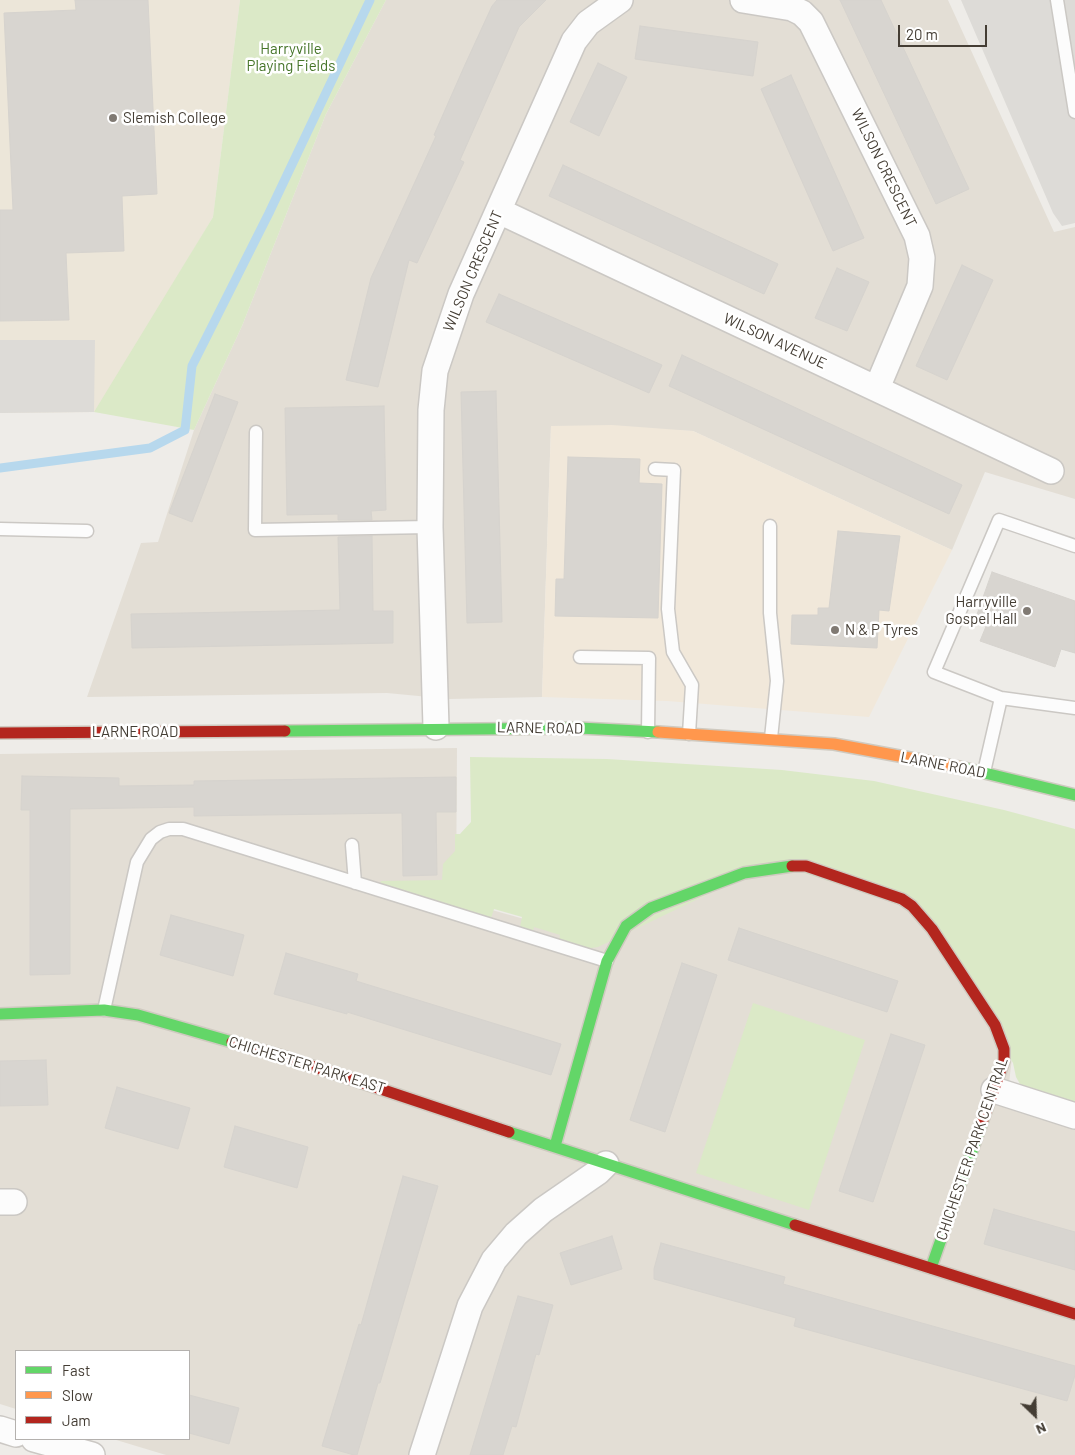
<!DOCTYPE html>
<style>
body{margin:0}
#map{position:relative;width:1075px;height:1455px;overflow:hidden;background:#eeece8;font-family:Barlow,sans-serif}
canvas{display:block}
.legend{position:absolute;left:15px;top:1350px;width:175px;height:90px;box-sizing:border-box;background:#fff;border:1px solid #b4b1ae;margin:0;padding:6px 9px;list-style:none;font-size:15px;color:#443d34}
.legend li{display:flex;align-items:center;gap:10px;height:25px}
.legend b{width:25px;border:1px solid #b4b1ae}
.north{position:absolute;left:1010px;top:1390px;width:50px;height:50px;-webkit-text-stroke:4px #fff;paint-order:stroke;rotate:156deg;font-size:14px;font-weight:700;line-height:20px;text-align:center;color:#443d34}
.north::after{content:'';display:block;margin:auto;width:18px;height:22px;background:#443d34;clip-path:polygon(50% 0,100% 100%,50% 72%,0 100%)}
.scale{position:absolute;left:898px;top:25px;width:89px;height:22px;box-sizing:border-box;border:2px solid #443d34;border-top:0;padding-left:6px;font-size:15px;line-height:18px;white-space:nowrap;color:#443d34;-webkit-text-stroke:4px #fff;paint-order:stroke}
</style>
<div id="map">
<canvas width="1075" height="1455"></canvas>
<ul class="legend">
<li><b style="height:6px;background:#63d668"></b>Fast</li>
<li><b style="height:6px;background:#ff974d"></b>Slow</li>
<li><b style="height:6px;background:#b3261e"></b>Jam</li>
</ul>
<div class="north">N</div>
<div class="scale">20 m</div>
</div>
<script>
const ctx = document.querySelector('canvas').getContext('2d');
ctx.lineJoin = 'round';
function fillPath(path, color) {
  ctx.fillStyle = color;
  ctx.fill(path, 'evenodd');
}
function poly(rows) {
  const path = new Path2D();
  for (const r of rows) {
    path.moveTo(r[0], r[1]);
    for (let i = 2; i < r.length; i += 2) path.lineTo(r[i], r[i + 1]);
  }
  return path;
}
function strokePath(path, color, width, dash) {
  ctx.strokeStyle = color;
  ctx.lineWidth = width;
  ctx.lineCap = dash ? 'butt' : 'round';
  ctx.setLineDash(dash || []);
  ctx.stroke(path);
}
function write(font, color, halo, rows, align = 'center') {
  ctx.font = font + ' Barlow,sans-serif';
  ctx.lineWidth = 5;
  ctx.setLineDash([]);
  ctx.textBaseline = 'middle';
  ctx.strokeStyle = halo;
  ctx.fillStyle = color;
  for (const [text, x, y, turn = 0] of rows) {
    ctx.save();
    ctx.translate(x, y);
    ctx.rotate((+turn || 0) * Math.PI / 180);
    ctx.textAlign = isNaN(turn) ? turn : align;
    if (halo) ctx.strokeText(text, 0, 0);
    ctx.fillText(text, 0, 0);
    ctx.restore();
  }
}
fillPath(poly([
 [386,0,948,0,1054,232,1075,227,1075,499,985,472,952,550,693,431,551,426,542,697,450,699,387,693,87,697,141,543,158,542,194,430,242,326,326,114],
 [457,748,456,900,603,941,762,860,897,886,1012,1058,1006,1108,1075,1130,1075,1455,166,1455,113,1439,189,1439,189,1351,16,1351,16,1409,0,1404,0,754]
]), '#e3ded5');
fillPath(poly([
 [612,425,693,431,952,550,869,717,667,701,542,697,551,426]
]), '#f1e8da');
fillPath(poly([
 [0,0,240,0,213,217,98,412,0,413]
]), '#ece6d9');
fillPath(poly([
 [240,0,386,0,326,114,242,326,194,430,94,412,213,217],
 [470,757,607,759,782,770,874,781,1004,810,1075,829,1075,1114,1025,1093,1016,1077,1013,1063,924,912,773,863,598,947,584,949,559,943,560,935,534,927,532,935,519,932,522,917,494,909,490,921,379,886,381,881,442,880,443,864,455,851,455,834,460,834,471,822],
 [753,1003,865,1040,809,1210,696,1173]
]), '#dbe9c7');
fillPath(poly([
 [961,0,1075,0,1075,223,1062,226,1053,213],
 [0,340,95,340,94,412,0,413]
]), '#dddbd7');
strokePath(poly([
 [0,468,150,448,185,430,192,366,269,213,370,0]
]), '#b7d8ed', 9);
const building = poly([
 [75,0,148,0,157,194,122,196,124,251,66,253,69,320,0,321,0,210,13,210,4,13,76,10,75,0],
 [497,0,546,0,519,27,460,160,464,162,417,263,409,260,378,387,346,380,371,278,436,136,434,135,464,67,492,6,497,0],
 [840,0,881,0,969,189,936,204,840,0],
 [640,26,758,42,753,76,635,59,640,26],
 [598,63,627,77,599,136,570,122,598,63],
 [791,75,864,238,833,251,761,89,791,75],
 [563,165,778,264,764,294,549,196,563,165],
 [962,265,993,280,947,380,916,366,962,265],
 [837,268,869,282,847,331,815,318,837,268],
 [499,294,662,365,649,393,486,322,499,294],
 [682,355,962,485,949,514,669,386,682,355],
 [496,391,502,622,467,623,461,392,496,391],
 [215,394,238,402,192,522,169,513,215,394],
 [384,406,386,510,371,511,372,520,338,520,338,514,287,515,285,408,384,406],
 [568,457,640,459,639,483,662,484,658,618,555,616,556,579,564,579,568,457],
 [838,531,900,536,889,611,879,610,877,648,791,644,792,615,818,615,818,608,829,608,838,531],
 [372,536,373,611,393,611,393,643,132,648,131,614,340,610,338,537,372,536],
 [992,572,1075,601,1075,653,1061,649,1055,667,980,641,987,624,975,620,992,572],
 [22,776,119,778,119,786,194,785,194,781,456,777,456,812,436,812,437,875,403,876,402,813,194,816,194,807,70,809,70,974,30,975,30,810,21,810,22,776],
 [171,915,244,935,233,976,160,955,171,915],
 [739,928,898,981,887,1012,728,960,739,928],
 [286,953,358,974,356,981,561,1044,551,1075,347,1012,347,1014,274,994,286,953],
 [682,963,717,975,665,1132,630,1120,682,963],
 [891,1034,925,1045,873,1202,839,1191,891,1034],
 [46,1060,48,1105,0,1106,0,1061,46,1060],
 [117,1087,190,1108,178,1149,105,1128,117,1087],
 [235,1126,308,1147,297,1188,224,1167,235,1126],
 [403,1176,438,1186,380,1383,378,1383,357,1455,354,1455,322,1446,359,1324,361,1325,403,1176],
 [994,1209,1075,1232,1075,1270,984,1244,994,1209],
 [612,1236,622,1269,571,1285,560,1253,612,1236],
 [661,1243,785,1277,783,1284,1075,1366,1075,1375,1067,1401,794,1326,796,1318,654,1279,654,1269,661,1243],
 [518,1296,553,1305,539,1355,536,1354,516,1427,512,1426,503,1455,470,1455,518,1296],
 [189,1395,239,1408,229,1444,189,1433,189,1395]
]);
fillPath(building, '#d8d5d0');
strokePath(building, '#d6d3ce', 1);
const lane = poly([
 [1057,0,1075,112],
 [256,432,255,530,430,527],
 [655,469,674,470,668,609,673,652,692,685,689,734],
 [770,526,770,613,777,681,771,738],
 [0,529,87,531],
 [1075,546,999,520,934,672,1001,698,1075,708],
 [580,657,649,658,648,732],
 [984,772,1001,698],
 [352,845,355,883],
 [104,1010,137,862,151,839,160,832,169,829,183,829,607,961]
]);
const street = poly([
 [743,0,792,8,802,13,811,22,917,236,922,258,920,286,877,388],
 [499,211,1051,471],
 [436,727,430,527,431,410,435,371,461,294,574,41,588,23,620,0],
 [994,1090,1075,1116],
 [0,1202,14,1202],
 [0,1429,16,1434],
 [34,1439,92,1455],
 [422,1455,470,1306,494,1260,516,1234,543,1210,598,1172,606,1164]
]);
const fast = poly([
 [285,731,579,728,658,732],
 [964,768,1075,795],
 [0,1014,104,1010,138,1015,232,1042],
 [509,1132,795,1225],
 [555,1146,607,961,626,926,651,908,744,873,792,866],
 [931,1268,983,1120]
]);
const slow = poly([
 [658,732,834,744,964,768]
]);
const jam = poly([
 [0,733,285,731],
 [792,866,806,866,902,899,912,906,932,929,995,1025,1004,1049,1004,1061,983,1120],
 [232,1042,279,1055,509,1132],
 [795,1225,1075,1314]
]);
strokePath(lane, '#cbc8c4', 15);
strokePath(street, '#cbc8c4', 28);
strokePath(fast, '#cfcac0', 14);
strokePath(slow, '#cfcac0', 14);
strokePath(jam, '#cfcac0', 14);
strokePath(lane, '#fcfcfc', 12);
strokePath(street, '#fcfcfc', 25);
strokePath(fast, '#63d668', 11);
strokePath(slow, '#ff974d', 11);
strokePath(jam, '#b3261e', 11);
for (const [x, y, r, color] of [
 [113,118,5,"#807a73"],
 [1027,611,5,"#807a73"],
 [835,630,5,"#807a73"]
]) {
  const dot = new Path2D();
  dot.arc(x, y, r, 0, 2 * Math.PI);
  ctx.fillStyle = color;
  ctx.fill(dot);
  strokePath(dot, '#fff', 2);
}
write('15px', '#457428', '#fff', [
 ["Harryville",291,49],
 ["Playing Fields",291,66]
]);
write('15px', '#443d34', '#fff', [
 ["Slemish College",123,118],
 ["Harryville",1017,602,"right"],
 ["Gospel Hall",1017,619,"right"],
 ["N & P Tyres",845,630]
], 'left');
write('15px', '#443d34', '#fff', [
 ["WILSON CRESCENT",884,168,64],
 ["WILSON CRESCENT",473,271,-67],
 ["WILSON AVENUE",775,341,25],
 ["LARNE ROAD",540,728,1],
 ["LARNE ROAD",135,732],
 ["LARNE ROAD",943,765,11],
 ["CHICHESTER PARK EAST",307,1065,17],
 ["CHICHESTER PARK CENTRAL",972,1149,-71]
]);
</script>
